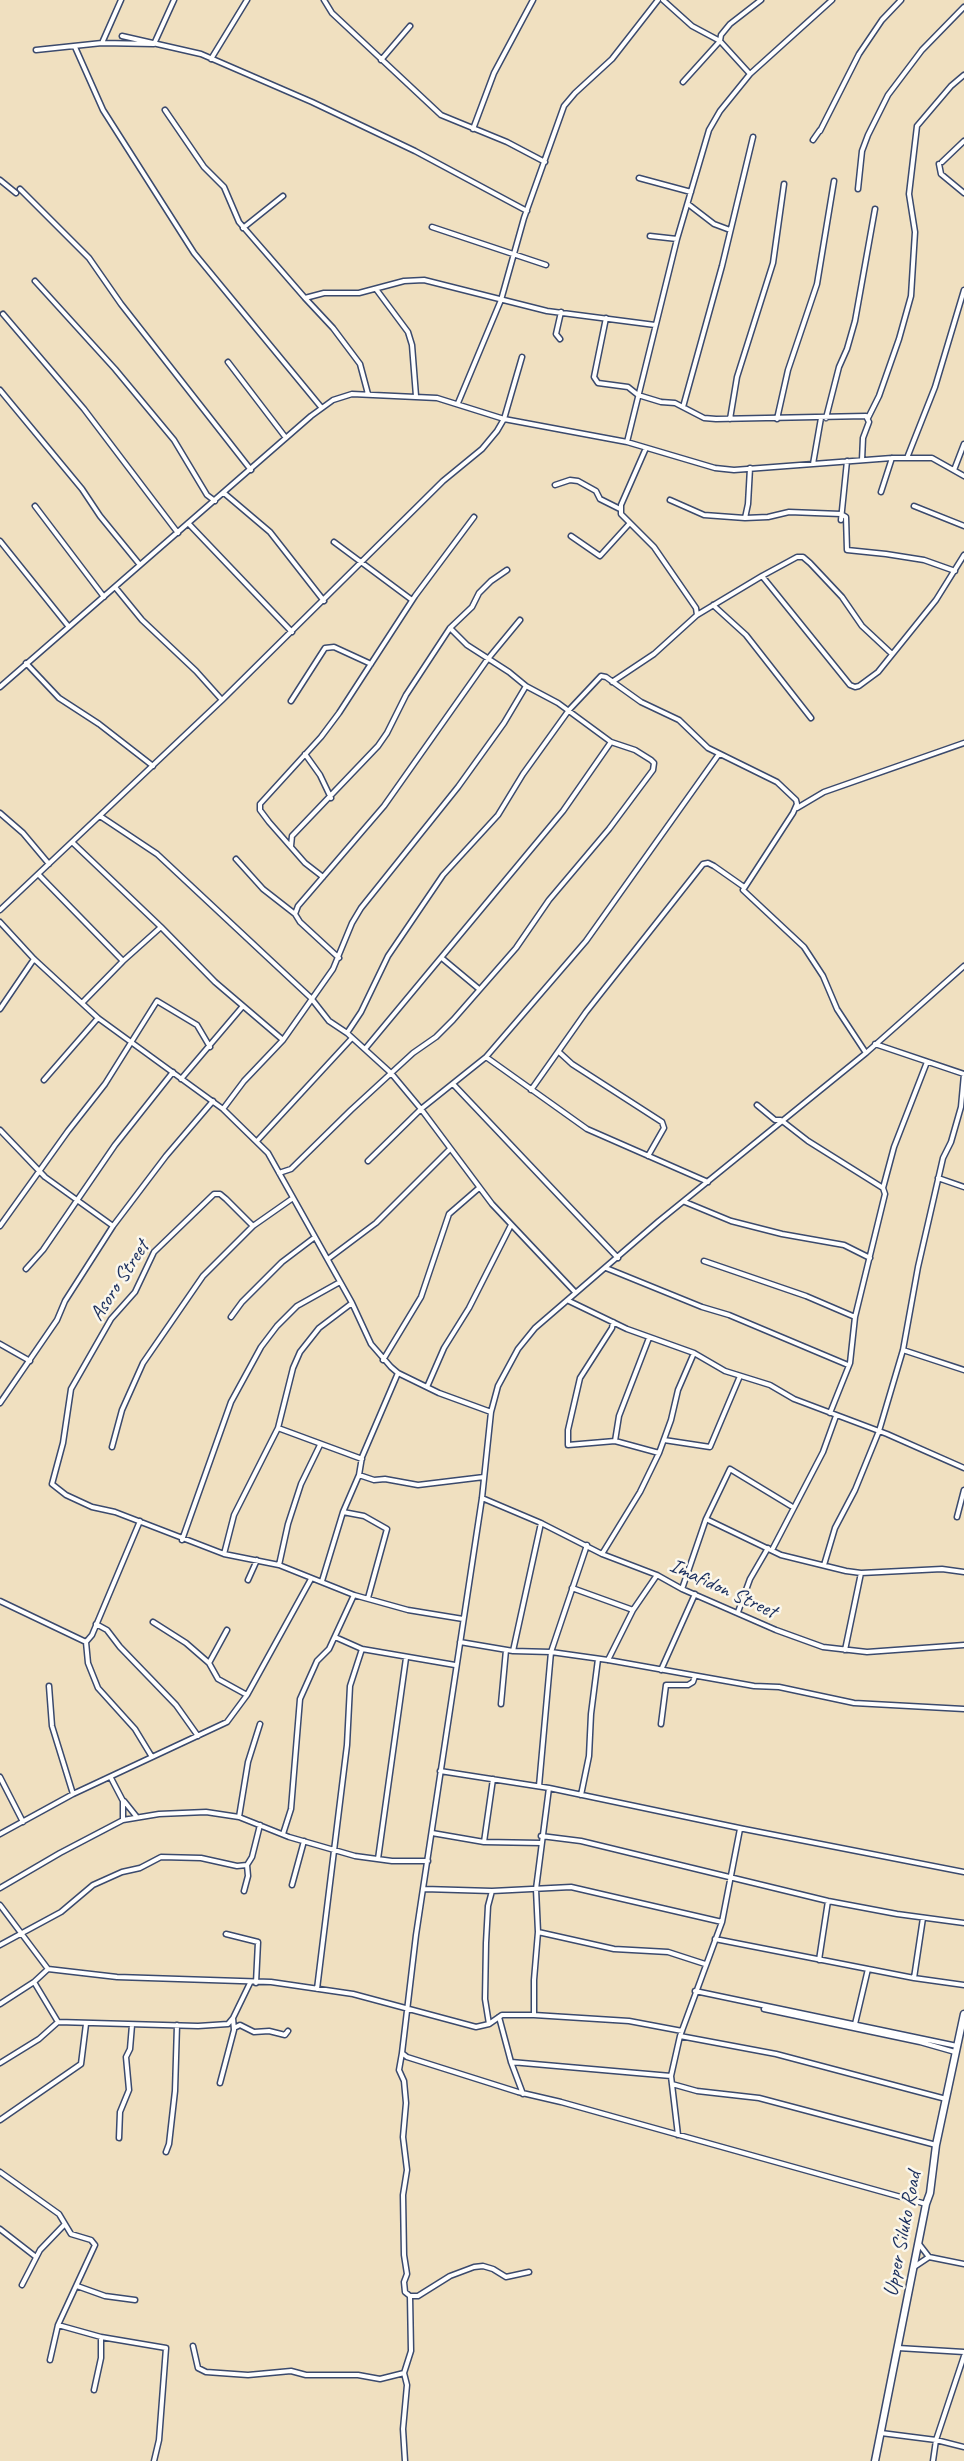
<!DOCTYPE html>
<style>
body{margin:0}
canvas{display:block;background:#f0e0c0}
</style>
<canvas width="964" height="2461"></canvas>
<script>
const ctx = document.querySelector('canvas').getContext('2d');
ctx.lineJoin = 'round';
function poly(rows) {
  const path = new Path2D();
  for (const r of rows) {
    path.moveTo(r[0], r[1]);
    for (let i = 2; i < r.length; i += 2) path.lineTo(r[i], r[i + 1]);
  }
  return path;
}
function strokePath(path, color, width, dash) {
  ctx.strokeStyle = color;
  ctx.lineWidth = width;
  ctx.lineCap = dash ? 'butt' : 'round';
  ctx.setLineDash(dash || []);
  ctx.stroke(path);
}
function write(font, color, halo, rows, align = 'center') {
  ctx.font = font + ' Caveat,sans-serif';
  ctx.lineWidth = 5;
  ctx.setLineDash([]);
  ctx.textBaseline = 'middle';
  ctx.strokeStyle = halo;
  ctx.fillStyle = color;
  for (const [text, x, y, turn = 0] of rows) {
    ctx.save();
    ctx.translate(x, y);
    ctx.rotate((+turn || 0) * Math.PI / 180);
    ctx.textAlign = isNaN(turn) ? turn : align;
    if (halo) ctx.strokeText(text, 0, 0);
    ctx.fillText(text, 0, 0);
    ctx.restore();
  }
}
const street = poly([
 [324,0,332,13,441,115,507,142,545,162],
 [663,0,692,26,720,41,683,82],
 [122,36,201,54,312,102,415,151,527,211],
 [102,43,121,0],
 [75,47,103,110,194,253,321,407],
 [36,50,102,43,154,44,174,0],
 [211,59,247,0],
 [381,60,410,26],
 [750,74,720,41,721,35,730,24,761,0],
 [165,110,204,167,224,187,239,222,305,298],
 [473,129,494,73,533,0],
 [820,131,859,54,882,20,901,0],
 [813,140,820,130],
 [942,162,964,141],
 [939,164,941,174,964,193],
 [639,178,691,192],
 [0,180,16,193],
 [20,189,89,258,121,304,251,470],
 [858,189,862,151,868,135,888,95,922,50,964,7],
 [688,204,714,224,730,230],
 [432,227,546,265],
 [243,228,283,196],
 [650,236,677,239],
 [35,281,115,369,174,440,207,495,215,501],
 [376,289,408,332,412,345,416,396],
 [3,314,84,409,178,533],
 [606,318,594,377,598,383,628,387,638,395,661,402,675,403,704,418,716,419,866,416,869,422,863,438,862,460],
 [560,339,556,334,561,312],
 [228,362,286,438],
 [0,390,82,489,100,516,140,565],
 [368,394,360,364,333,328,305,298,324,293,359,293,404,281,424,280,547,311,655,325],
 [458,403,501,300,524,218,564,106,575,93,612,59,658,0],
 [683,407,722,266,753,137],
 [826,418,839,367,847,349,855,321,875,209],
 [868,418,879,396,899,339,911,296,915,232,909,194,917,126,951,86,964,75],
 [730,419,737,377,773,263,784,184],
 [777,419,788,370,817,284,834,181],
 [627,442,677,239,709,130,720,111,750,74,832,0],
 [907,458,935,387,964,290],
 [813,464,821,418],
 [750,468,748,504,745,518,768,517,789,512,841,514,846,517,847,550,886,554,924,560,955,571],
 [954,470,964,444],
 [555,485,570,480,578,481,596,491,600,499,620,509],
 [881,492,892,458],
 [224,493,270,532,324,601],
 [670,500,704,515,745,518],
 [35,506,104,597],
 [914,506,964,526],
 [841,520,847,461],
 [188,523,292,632],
 [571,536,600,556,629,524],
 [0,541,69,627],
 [334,542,412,600],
 [762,576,850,685,855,687,859,686,878,672,936,600,964,555],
 [115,587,142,620,196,671,222,700],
 [713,605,746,635,811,718],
 [697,615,762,576,797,557,803,557,810,563,842,597,862,626,892,654],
 [450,628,467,645,509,672,526,686],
 [26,663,59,698,99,724,153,766],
 [612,682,654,654,697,615,696,608,654,547,621,514,621,505,646,448],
 [0,687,311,416,333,400,352,394,437,398,504,419,627,442,715,468,734,470,892,458,932,458,964,476],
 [291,701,325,648,334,647,371,664],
 [305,754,320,775,331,798],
 [797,808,824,792,964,743],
 [0,813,23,833,49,864],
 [100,816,157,854,311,998,329,1021,347,1033,391,1073,421,1109,492,1204,575,1292],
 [72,842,161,927,215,982,283,1040],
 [291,846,292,836,378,746,387,733,406,695,450,628,472,607,479,593,491,581,507,570],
 [236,859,263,889,295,914],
 [39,875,123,961],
 [323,877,305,863,269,822,260,810,260,804,321,737,339,713,415,596,474,517],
 [0,910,222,700,443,481,482,449,497,431,504,419,522,357],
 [0,922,34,959,98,1018,223,1109,268,1153,352,1303,371,1344,391,1367,398,1373,439,1393,491,1412],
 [339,958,300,922,295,914,298,906,384,806,487,660,520,620],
 [443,959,479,989],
 [82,1003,123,961,161,927],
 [0,1009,34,959],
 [347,1033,361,1012,388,956,443,875,498,815,523,774,569,710,601,676,606,677,641,702,679,720,708,748,777,782,796,800,797,804,793,813,743,890,804,947,823,976,837,1009,866,1053],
 [875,1044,964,1074],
 [365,1049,563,811,611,742],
 [559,1052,572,1064,662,1122,664,1128,648,1156],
 [486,1057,587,1129,708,1182],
 [181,1079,243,1006],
 [44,1080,98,1018],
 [453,1084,618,1258],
 [531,1090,586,1012,703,864,708,863,714,866,744,887],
 [757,1105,775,1120,781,1120,808,1141,883,1188,885,1194,855,1317,850,1363,830,1413],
 [223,1109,244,1081,283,1040,333,969,352,923,361,908,458,787,504,723,526,686,558,703,611,742,635,750,651,760,654,763,653,770,609,829,549,900,516,948,453,1020,436,1037,413,1053,351,1110,291,1169,279,1173],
 [0,1130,45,1177,113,1226],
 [257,1141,352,1038],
 [368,1161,421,1109,486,1057,586,941,719,754],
 [938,1178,964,1187],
 [883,1188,894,1147,927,1062],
 [685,1202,731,1221,782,1234,844,1245,870,1258],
 [0,1226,68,1131,105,1084,157,1001,197,1025,210,1047],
 [253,1226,226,1199,220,1194,214,1194,154,1252,135,1292,111,1319,71,1389,63,1443,52,1484,66,1495,92,1507,115,1512,224,1554,279,1565,354,1595,408,1610,463,1619],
 [328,1259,376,1223,450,1149],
 [704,1261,806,1296,855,1317],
 [606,1268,702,1307,729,1315,848,1365],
 [26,1269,43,1250,115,1145,173,1072],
 [569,1301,627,1329,694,1353,725,1371,770,1385,794,1399,887,1434,964,1468],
 [231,1317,242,1302,282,1262,315,1237],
 [613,1322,612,1328,580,1378,568,1430,568,1445,615,1441,659,1453],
 [0,1344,30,1361],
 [903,1350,964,1370],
 [383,1360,421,1297,449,1214,479,1188],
 [427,1387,444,1348,469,1308,511,1225],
 [0,1403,57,1320,65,1301,113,1226,166,1156,213,1101],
 [278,1428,362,1459],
 [664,1440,710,1447,740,1376],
 [615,1441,619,1416,649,1338],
 [112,1447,122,1410,143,1363,203,1276,253,1226,293,1198],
 [359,1475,374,1480,385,1479,418,1485,484,1477],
 [482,1498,541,1523,602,1554,657,1575,682,1589,776,1630,823,1647,867,1652,964,1645],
 [343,1512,364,1516,387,1529,368,1598],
 [957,1517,964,1490],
 [706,1519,730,1469,791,1506],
 [182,1540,231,1402,261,1347,277,1326,297,1306,340,1282],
 [772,1550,823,1452,836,1416],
 [224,1554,234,1515,278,1428,293,1368,300,1352,319,1328,352,1303],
 [602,1554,640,1492,659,1453,671,1420,678,1390,694,1353],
 [279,1565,288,1524,301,1484,320,1445],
 [824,1565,835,1528,855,1490,879,1431,903,1350,918,1267,943,1158,951,1142,961,1107,964,1074],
 [248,1580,257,1560],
 [322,1581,343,1512,359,1475,362,1457,398,1373],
 [572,1588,633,1610],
 [682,1589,706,1519,781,1555,846,1571,861,1573,942,1569,964,1572],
 [0,1601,86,1642,88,1663,98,1688,135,1729,152,1757],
 [738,1612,750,1579,768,1548],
 [153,1622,186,1643,209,1663,218,1679,247,1695],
 [96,1624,107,1630,120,1647,176,1705,198,1736],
 [335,1637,362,1649,455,1665],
 [86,1642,92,1635,140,1521],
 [460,1642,513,1651,551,1652,608,1660,754,1686,779,1687,854,1703,964,1709],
 [845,1650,861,1573],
 [513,1651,541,1523],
 [608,1660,633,1610,657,1575],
 [209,1663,227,1630],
 [661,1670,695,1594],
 [49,1686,52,1726,73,1794],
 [501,1704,506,1650],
 [661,1724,666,1685,688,1685,693,1682,695,1676],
 [440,1771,549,1788,744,1829,964,1872],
 [0,1777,23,1822],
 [111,1778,123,1801,123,1820],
 [539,1786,551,1652,587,1545],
 [549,1788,536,1889,538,1932,534,1980,534,2015,629,2021,682,2031],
 [581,1795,589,1756,591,1714,598,1659],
 [124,1801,136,1816],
 [239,1817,248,1762,260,1724],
 [432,1833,484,1842,541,1843],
 [0,1834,73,1794,227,1722,247,1695,311,1579],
 [283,1834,291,1809,300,1699,317,1661,329,1649,354,1595],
 [541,1836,581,1841,828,1901,897,1914,964,1923],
 [484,1842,493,1779],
 [378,1859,406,1658],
 [292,1885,304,1841],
 [0,1888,60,1853,123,1820,159,1814,206,1812,239,1817,289,1837,355,1856,392,1861,428,1861],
 [424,1889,492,1891],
 [244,1891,248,1876,247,1865],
 [0,1905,48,1969,117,1977,271,1982,353,1994,476,2027,489,2024,502,2015,534,2015],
 [538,1932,614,1949,668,1952,705,1964],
 [226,1934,258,1942,256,1983],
 [715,1939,914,1978,964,1985],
 [0,1945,61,1912,93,1885,122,1872,140,1868,161,1857,201,1858,237,1866,247,1865,252,1857,260,1825],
 [819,1960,828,1901],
 [914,1978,923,1918],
 [317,1989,347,1745,350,1686,362,1649],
 [695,1991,957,2046],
 [0,2004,34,1982,48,1969],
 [764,2009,920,2042,955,2052],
 [499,2017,511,2062,523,2094],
 [58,2022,198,2026,228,2024,233,2018],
 [489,2024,485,1999,486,1943,488,1906,492,1891,571,1887,722,1922],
 [855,2024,868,1969],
 [234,2028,240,2025,254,2032,269,2031,285,2035,288,2031],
 [680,2036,776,2054,946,2099],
 [402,2053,399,2070,404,2081,406,2103,403,2137,407,2170,403,2195,404,2255,407,2274,404,2282,405,2292,410,2296,418,2296,450,2276,474,2267,483,2266,493,2269,506,2277,529,2272],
 [511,2062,671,2076,678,2135],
 [0,2063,39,2039,58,2022,34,1982],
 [671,2076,680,2036,722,1922,740,1829],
 [220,2083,234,2030,233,2018,250,1983],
 [672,2084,697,2091,759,2098,936,2145],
 [0,2120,81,2064,86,2024],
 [119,2138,120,2112,129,2090,126,2057,130,2049,132,2025],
 [166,2152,169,2144,175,2091,177,2025],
 [0,2172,59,2214,71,2234,91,2240,95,2245,58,2325,101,2337,101,2358,94,2390],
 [926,2204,561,2102,518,2092,407,2057,402,2053,416,1935,482,1498,491,1412,498,1386,518,1349,535,1328,659,1221,866,1053,964,966],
 [0,2229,36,2257],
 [919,2244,929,2257],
 [914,2267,929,2257,964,2264],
 [22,2285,40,2250,64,2225],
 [77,2286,105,2296,135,2300],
 [101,2337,166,2348,159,2440,154,2461],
 [193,2346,198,2368,206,2372,248,2375,291,2371,306,2375,358,2375,380,2379,404,2373,407,2385,403,2429,405,2461],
 [898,2348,964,2352],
 [50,2360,58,2325],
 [404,2373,411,2351,410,2296],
 [881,2433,936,2440,964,2447],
 [933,2461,936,2440,964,2356]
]);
const primary = poly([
 [875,2461,926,2204,930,2193,936,2145,964,2014]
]);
strokePath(street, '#3b4a6d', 7);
strokePath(primary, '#3b4a6d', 9);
strokePath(street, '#fff', 4);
strokePath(primary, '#fff', 6);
write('21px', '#1b2f5e', '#fbf7ec', [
 ["Asoro Street",120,1281,-57],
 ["Imafidon Street",723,1589,25],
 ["Upper Siluko Road",903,2234,-79]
]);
</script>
